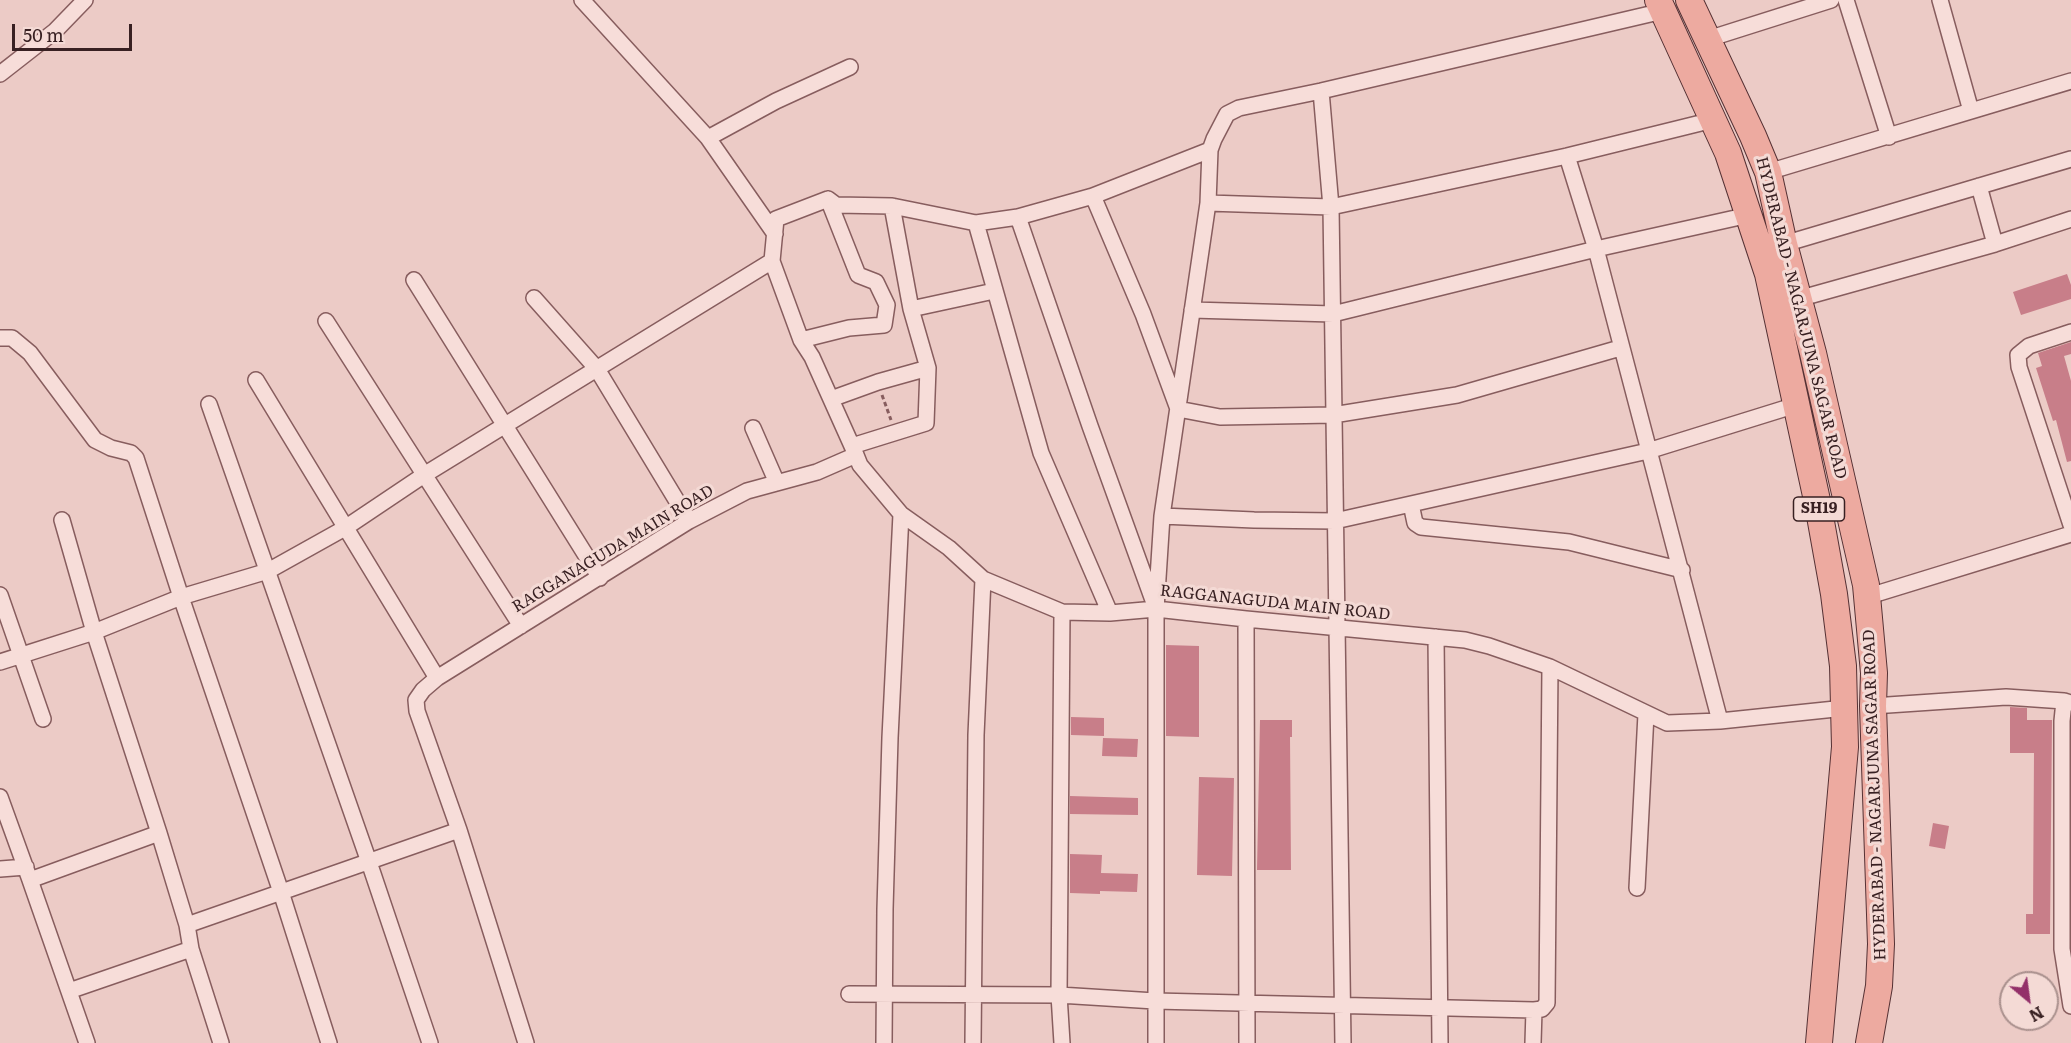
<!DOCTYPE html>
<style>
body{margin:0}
#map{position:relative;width:2071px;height:1043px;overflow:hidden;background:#eccbc6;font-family:Literata,serif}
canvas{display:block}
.north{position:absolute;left:1999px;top:971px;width:60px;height:60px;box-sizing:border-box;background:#f4dad5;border:2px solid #a9908d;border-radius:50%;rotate:151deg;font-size:16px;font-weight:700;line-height:24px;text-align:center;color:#382022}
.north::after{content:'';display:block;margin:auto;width:21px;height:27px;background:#933069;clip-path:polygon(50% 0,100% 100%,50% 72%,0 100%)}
.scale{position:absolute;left:12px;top:24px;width:120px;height:27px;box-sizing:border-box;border:3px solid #382022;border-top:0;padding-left:8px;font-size:18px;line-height:21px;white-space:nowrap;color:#382022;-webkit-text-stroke:4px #f4dad5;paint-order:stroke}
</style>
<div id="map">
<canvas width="2071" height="1043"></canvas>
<div class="north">N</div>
<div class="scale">50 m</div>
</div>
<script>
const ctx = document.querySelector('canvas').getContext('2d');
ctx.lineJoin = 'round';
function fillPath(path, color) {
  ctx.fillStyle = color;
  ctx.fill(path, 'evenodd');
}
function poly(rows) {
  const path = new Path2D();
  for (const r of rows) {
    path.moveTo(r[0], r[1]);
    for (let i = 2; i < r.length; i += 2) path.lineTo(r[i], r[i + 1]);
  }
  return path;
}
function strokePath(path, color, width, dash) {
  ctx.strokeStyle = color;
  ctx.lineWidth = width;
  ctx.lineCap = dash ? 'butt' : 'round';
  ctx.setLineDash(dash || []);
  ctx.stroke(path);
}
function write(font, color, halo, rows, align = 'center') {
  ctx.font = font + ' Literata,serif';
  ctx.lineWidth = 6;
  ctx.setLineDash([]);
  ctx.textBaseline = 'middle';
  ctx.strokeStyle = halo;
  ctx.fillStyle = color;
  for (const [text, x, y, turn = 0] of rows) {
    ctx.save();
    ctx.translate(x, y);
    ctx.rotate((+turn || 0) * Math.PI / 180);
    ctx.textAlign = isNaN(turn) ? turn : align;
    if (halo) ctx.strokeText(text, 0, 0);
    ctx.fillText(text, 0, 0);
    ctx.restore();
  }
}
fillPath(poly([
 [2067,274,2071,285,2071,299,2021,315,2013,292],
 [2071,342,2071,354,2064,356,2071,381,2071,461,2067,462,2056,420,2053,421,2036,368,2042,366,2038,353],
 [1166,645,1199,646,1199,737,1166,736],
 [2010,707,2027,708,2027,720,2052,720,2050,934,2026,934,2026,914,2033,914,2034,753,2010,753],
 [1071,717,1104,718,1104,736,1071,735],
 [1260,720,1292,720,1292,737,1290,737,1291,870,1257,870],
 [1103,738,1138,739,1137,757,1102,756],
 [1199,777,1234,778,1232,876,1197,875],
 [1070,796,1138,798,1138,815,1070,814],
 [1933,823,1949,826,1945,849,1929,846],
 [1070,854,1102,855,1101,873,1138,874,1137,892,1100,891,1100,894,1070,893]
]), '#c87e89');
const minor = poly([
 [582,0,708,138,775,234],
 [1846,0,1889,137],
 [1940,0,1971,111],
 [1708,39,1831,0],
 [0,74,55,31,85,0],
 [1321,91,1331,207,1343,1043],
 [708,138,776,101,850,67],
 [1567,156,1596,249,1720,721],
 [1768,172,2071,81],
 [1979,186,1995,244],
 [1093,196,1143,314,1178,409,1220,417,1333,415,1457,395,1620,348],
 [1208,203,1331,207,1567,156,1713,120],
 [892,206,911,309],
 [1018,217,1090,426,1154,603],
 [976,223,1041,453,1110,613],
 [1784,244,2071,159],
 [414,280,600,578],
 [534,298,597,369,689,521],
 [1798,299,1995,244,2071,219],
 [1192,310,1333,314,1596,249,1749,215],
 [326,321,521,626],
 [2071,332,2029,346,2018,355,2019,367,2071,525],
 [0,338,12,338,30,353,95,440,111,448,131,453,136,458,181,597,281,892,329,1043],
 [801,340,849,328,884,325,887,305,876,282,858,275,828,199],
 [256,380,437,678],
 [831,399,878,382,928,368],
 [209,404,369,862,430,1043],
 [753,428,777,483],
 [852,446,926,423,928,368,911,309,994,291],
 [856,455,812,357,801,340,772,261,776,219,828,199,836,205,892,206,976,223,1018,217,1093,196,1210,150],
 [1411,504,1415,523,1421,527,1569,542,1682,570],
 [1162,516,1254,520,1335,521,1648,451,1796,405],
 [62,520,94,632,159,833,187,925,191,949,221,1043],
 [0,595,43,719],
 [1866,597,2071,534],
 [1062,612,1059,995,1062,1043],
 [1246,619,1247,1043],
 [1436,637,1440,1043],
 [0,662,94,632,181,597,268,571,345,528,424,475,772,261],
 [2064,701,2062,721,2062,949,2071,1006],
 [1873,706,2006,697,2064,701,2071,703],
 [0,797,30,880],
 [0,869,26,867],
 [1637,888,1646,714],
 [187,925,459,830],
 [69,991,191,949],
 [849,994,1059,995,1155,1001,1534,1010],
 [87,1043,30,880,159,833],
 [526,1043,459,830,417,711,416,700,423,690,437,678,689,521,747,491,817,472,856,455,860,465,901,514,949,548,983,579,1062,612,1110,613,1156,609,1246,619,1465,640,1489,646,1550,667,1667,723,1720,721,1845,708],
 [884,1043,885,909,890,738,901,514],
 [973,1043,976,735,983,579],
 [1156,1043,1156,609,1162,516,1208,203,1210,150,1214,139,1227,114,1239,108,1321,91,1663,11],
 [1533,1043,1534,1010,1542,1009,1547,1003,1550,667]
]);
const primary = poly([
 [1658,0,1728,153,1768,274,1818,505,1834,594,1843,666,1845,747,1819,1043],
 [1689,0,1753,136,1768,172,1784,244,1813,353,1866,585,1874,673,1873,706,1881,944,1879,986,1869,1043]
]);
strokePath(minor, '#875d5e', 18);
strokePath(primary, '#553134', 28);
strokePath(poly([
 [882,395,891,420]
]), '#875d5e', 3, [4.5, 3]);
strokePath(minor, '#f7ddd9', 15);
strokePath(primary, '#edaaa0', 26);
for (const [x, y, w] of [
 [1819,509,51]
]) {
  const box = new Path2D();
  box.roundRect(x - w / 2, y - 12, w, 24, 4.5);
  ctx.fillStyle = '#f4dad5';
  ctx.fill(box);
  strokePath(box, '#382022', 1.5);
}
write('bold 15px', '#382022', null, [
 ["SH19",1819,509]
]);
write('16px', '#382022', '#f4dad5', [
 ["HYDERABAD - NAGARJUNA SAGAR ROAD",1801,318,76],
 ["RAGGANAGUDA MAIN ROAD",613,549,-31],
 ["RAGGANAGUDA MAIN ROAD",1275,603,6],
 ["HYDERABAD - NAGARJUNA SAGAR ROAD",1875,795,-92]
]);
</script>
